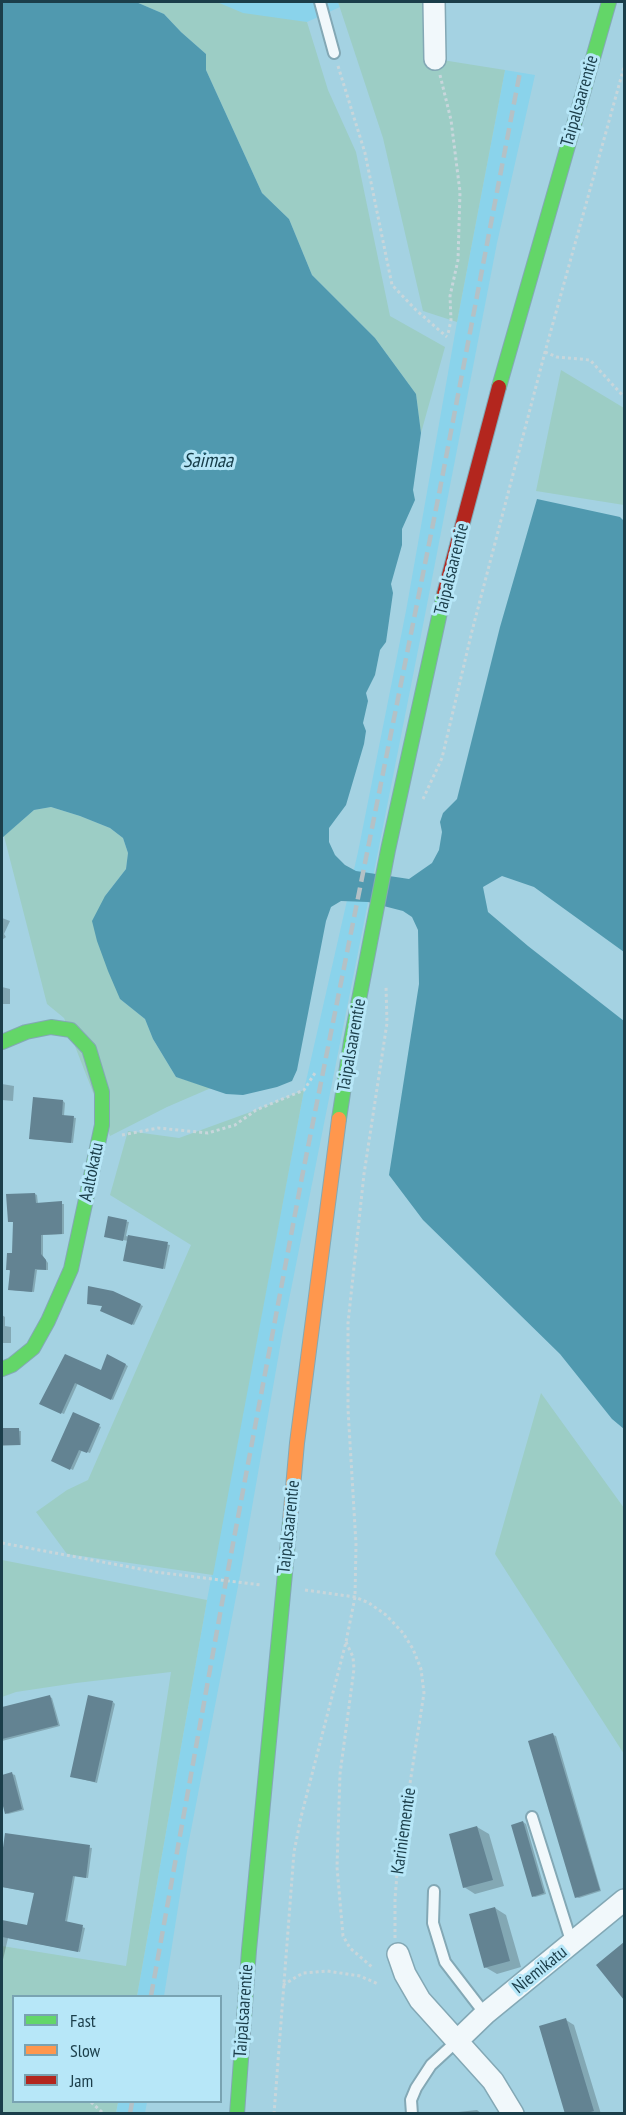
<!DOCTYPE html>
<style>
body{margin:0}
#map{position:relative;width:626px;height:2115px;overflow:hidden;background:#a4d2e2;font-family:"PT Sans Narrow",sans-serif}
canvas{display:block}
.frame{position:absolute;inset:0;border:3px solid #1b3e4a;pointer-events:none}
.legend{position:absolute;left:12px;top:1995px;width:210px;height:108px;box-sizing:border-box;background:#b7e7f8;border:2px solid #79a3b2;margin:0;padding:8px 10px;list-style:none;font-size:18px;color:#1b3e4a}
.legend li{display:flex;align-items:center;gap:12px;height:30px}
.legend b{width:30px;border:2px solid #79a3b2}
</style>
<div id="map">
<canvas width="626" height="2115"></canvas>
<div class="frame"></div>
<ul class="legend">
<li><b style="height:8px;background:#63d668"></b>Fast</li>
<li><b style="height:8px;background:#ff974d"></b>Slow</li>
<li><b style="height:8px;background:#b3261e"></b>Jam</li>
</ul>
</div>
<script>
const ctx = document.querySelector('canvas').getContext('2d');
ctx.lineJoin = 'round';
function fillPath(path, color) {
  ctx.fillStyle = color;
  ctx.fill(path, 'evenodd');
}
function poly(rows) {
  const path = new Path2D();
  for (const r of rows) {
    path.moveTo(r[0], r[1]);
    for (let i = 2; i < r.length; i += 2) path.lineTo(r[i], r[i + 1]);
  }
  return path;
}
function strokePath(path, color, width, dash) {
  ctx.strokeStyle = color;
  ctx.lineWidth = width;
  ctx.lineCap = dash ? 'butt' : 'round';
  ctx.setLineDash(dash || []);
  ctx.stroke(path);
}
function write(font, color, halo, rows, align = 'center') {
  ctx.font = font + ' "PT Sans Narrow",sans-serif';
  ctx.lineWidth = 6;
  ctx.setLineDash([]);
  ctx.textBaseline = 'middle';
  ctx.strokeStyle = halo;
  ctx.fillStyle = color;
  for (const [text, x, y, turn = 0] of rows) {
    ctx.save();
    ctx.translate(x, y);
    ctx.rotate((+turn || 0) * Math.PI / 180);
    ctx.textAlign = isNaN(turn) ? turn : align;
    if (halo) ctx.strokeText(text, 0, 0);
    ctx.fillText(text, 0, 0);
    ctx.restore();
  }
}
fillPath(poly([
 [136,2,338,2,340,7,307,22,164,14],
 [505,70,535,75,497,243,425,615,283,1330,240,1576,187,1851,164,1996,137,1996,207,1600,304,1090,358,852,406,611,457,322],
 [118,2102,147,2102,145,2113,116,2114]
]), '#8ad3eb');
fillPath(poly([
 [136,2,217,2,243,13,307,22,328,90,356,152,390,316,445,347,421,433,416,394,375,338,312,275,289,219,262,193,206,70,206,54,181,32,164,14],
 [338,2,434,2,436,59,505,70,457,322,423,311,383,138],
 [561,370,624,408,624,505,536,491],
 [51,807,80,816,110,828,123,838,128,853,126,869,105,896,120,999,145,1019,153,1039,176,1077,211,1088,167,1107,110,1136,64,1018,47,1004,4,836,34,810],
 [304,1090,213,1575,67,1554,36,1512,67,1490,88,1480,191,1245,110,1195,128,1131,179,1138,256,1110],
 [541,1393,624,1508,624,1754,495,1554],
 [2,1560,207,1600,137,1996,14,1996,14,2102,118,2102,116,2113,2,2113,2,1946,126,1966,171,1672,76,1683,16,1692,2,1697]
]), '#9ccdc5');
fillPath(poly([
 [2,2,136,2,164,14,181,32,206,54,206,70,262,193,289,219,312,275,375,338,416,394,421,433,413,490,415,500,402,529,402,545,391,584,393,593,386,642,380,650,375,675,366,693,368,701,363,723,366,731,364,744,346,805,329,828,329,842,335,855,345,865,356,871,409,879,432,863,439,850,442,832,440,822,443,813,457,799,500,627,537,499,620,517,624,521,624,952,534,887,502,876,483,887,488,912,528,946,624,1021,624,1429,612,1419,560,1354,423,1220,389,1175,419,984,418,930,412,917,403,911,368,902,341,901,331,907,326,921,297,1070,292,1081,277,1087,243,1095,226,1094,176,1077,153,1039,145,1019,120,999,108,971,97,941,92,921,105,896,126,869,128,853,123,838,110,828,80,816,51,807,34,810,2,838]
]), '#5099af');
fillPath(poly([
 [2,918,10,921,4,934,6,937,2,940],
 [2,987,10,989,10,1004,2,1004],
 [2,1084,14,1086,13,1101,2,1100],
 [63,1101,65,1103,64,1116,76,1118,73,1143,31,1139],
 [35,1194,37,1195,38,1204,64,1204,64,1234,43,1235,43,1256,48,1263,48,1270,37,1270,34,1292,12,1290,10,1271,8,1269,14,1255,15,1223,10,1221],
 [110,1218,129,1222,126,1236,170,1245,165,1269,124,1260,128,1241,108,1237],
 [113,1293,143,1306,134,1325,102,1311,103,1306,91,1304],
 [2,1315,5,1317,5,1326,11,1327,11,1343,2,1343],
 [66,1356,101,1371,108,1356,128,1366,113,1400,78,1383,64,1414,41,1404],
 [74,1414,101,1427,90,1453,82,1450,73,1470,53,1460],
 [2,1430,21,1431,21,1445,2,1446],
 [50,1697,52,1698,60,1726,2,1741,2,1708],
 [113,1702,115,1704,97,1783,74,1777],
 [553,1735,556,1736,601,1891,579,1898,576,1897],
 [12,1774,15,1775,24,1810,8,1814,6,1813,2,1796,2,1777],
 [523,1822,526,1824,546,1894,535,1897,533,1896],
 [477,1827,489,1834,504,1886,475,1894,464,1887],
 [6,1835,92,1848,88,1878,75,1876,67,1922,85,1928,80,1952,8,1938,2,1964,2,1922,29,1927,35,1893,2,1887,2,1860],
 [495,1908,506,1915,521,1967,497,1974,485,1967],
 [623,1948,624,1950,624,1998,598,1965],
 [566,2020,574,2025,601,2114,566,2114],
 [477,2110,482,2114,449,2114,449,2113]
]), '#0003');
fillPath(poly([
 [33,1097,63,1100,62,1115,74,1116,71,1143,29,1139],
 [35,1193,36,1203,62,1201,62,1234,41,1235,41,1254,46,1260,46,1270,35,1269,32,1292,8,1290,10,1270,6,1270,7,1253,12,1253,13,1222,8,1222,6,1194],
 [108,1216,127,1220,123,1241,104,1237],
 [128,1235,168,1242,163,1269,123,1261],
 [88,1286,113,1291,141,1304,132,1325,100,1311,102,1306,87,1304],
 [65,1354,101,1370,107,1354,126,1364,111,1400,75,1383,61,1414,39,1404],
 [73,1412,100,1424,87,1453,79,1450,70,1470,51,1461],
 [2,1428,19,1428,20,1445,2,1445],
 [50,1695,58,1725,2,1739,2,1707],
 [88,1695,113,1701,95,1782,70,1777],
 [553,1733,600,1890,575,1898,528,1741],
 [12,1772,22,1809,5,1814,2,1802,2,1775],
 [523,1821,544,1893,532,1897,511,1825],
 [477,1826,493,1880,463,1888,449,1834],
 [5,1833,90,1845,86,1878,73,1876,65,1921,83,1925,78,1952,2,1937,2,1920,27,1925,34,1893,2,1887,2,1855],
 [495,1907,510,1961,484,1968,469,1914],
 [624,1942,624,2000,596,1965],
 [566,2018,594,2111,584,2114,565,2114,539,2026]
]), '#638392');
const lane = poly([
 [320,2,334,53],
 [532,1817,572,1944],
 [434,1891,433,1923,445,1962,485,2014],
 [412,2114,411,2100,416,2088,431,2065,457,2041]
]);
const street = poly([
 [434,2,435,59],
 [398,1954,405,1974,420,2000,493,2081,513,2114],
 [457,2041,485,2014,624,1900]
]);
const fast = poly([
 [499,387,609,2],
 [2,1042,26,1032,51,1027,71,1030,89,1049,102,1092,102,1125,71,1269,48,1321,33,1348,12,1365,2,1369],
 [339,1119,351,1041,388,850,444,594],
 [237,2114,249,1950,290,1521]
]);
const slow = poly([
 [290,1521,297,1443,339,1119]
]);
const jam = poly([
 [444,594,499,387]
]);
strokePath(lane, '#83a8b5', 14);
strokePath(street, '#83a8b5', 24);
strokePath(fast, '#83a8b5', 16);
strokePath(slow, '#83a8b5', 16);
strokePath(jam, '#83a8b5', 16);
strokePath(poly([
 [338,66,365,153,392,285,416,310,447,337],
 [440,75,451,120,460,192,458,260,450,296,451,320,448,334],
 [545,352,557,357,590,360,624,397],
 [423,799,442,758,472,631,545,352,624,67],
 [122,1135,158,1128,208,1133,235,1125,256,1110,304,1090,315,1073],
 [2,1543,156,1572,261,1585],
 [305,1590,355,1597,369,1603,386,1615,403,1633,413,1649,421,1669,424,1693,398,1861,395,1899,395,1938],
 [346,1642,353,1657,354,1669,340,1774,337,1867,343,1936,350,1948,372,1967],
 [283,1985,303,1973,327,1971,360,1976,378,1984],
 [91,2102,104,2114],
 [274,2114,294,1852,301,1817,346,1642,355,1597,356,1544,348,1409,348,1323,364,1174,387,1023,386,986]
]), '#c8d6db', 3, [3, 3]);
strokePath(lane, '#f1f8fb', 10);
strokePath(street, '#f1f8fb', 21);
strokePath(fast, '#63d668', 14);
strokePath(slow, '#ff974d', 14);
strokePath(jam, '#b3261e', 14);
strokePath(poly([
 [151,1996,226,1581,302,1177,439,494,520,72],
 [130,2114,132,2102]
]), '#b4c1c6', 4.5, [12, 6]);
write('18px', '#1b3e4a', '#b7e7f8', [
 ["Taipalsaarentie",580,101,-74],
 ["Taipalsaarentie",452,569,-76],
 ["Taipalsaarentie",352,1045,-80],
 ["Aaltokatu",92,1172,-78],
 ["Taipalsaarentie",289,1527,-84],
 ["Kariniementie",404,1831,-82],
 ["Niemikatu",540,1970,-39],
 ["Taipalsaarentie",244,2011,-86]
]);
write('italic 20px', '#153b47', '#b7e7f8', [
 ["Saimaa",208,461]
]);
</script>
